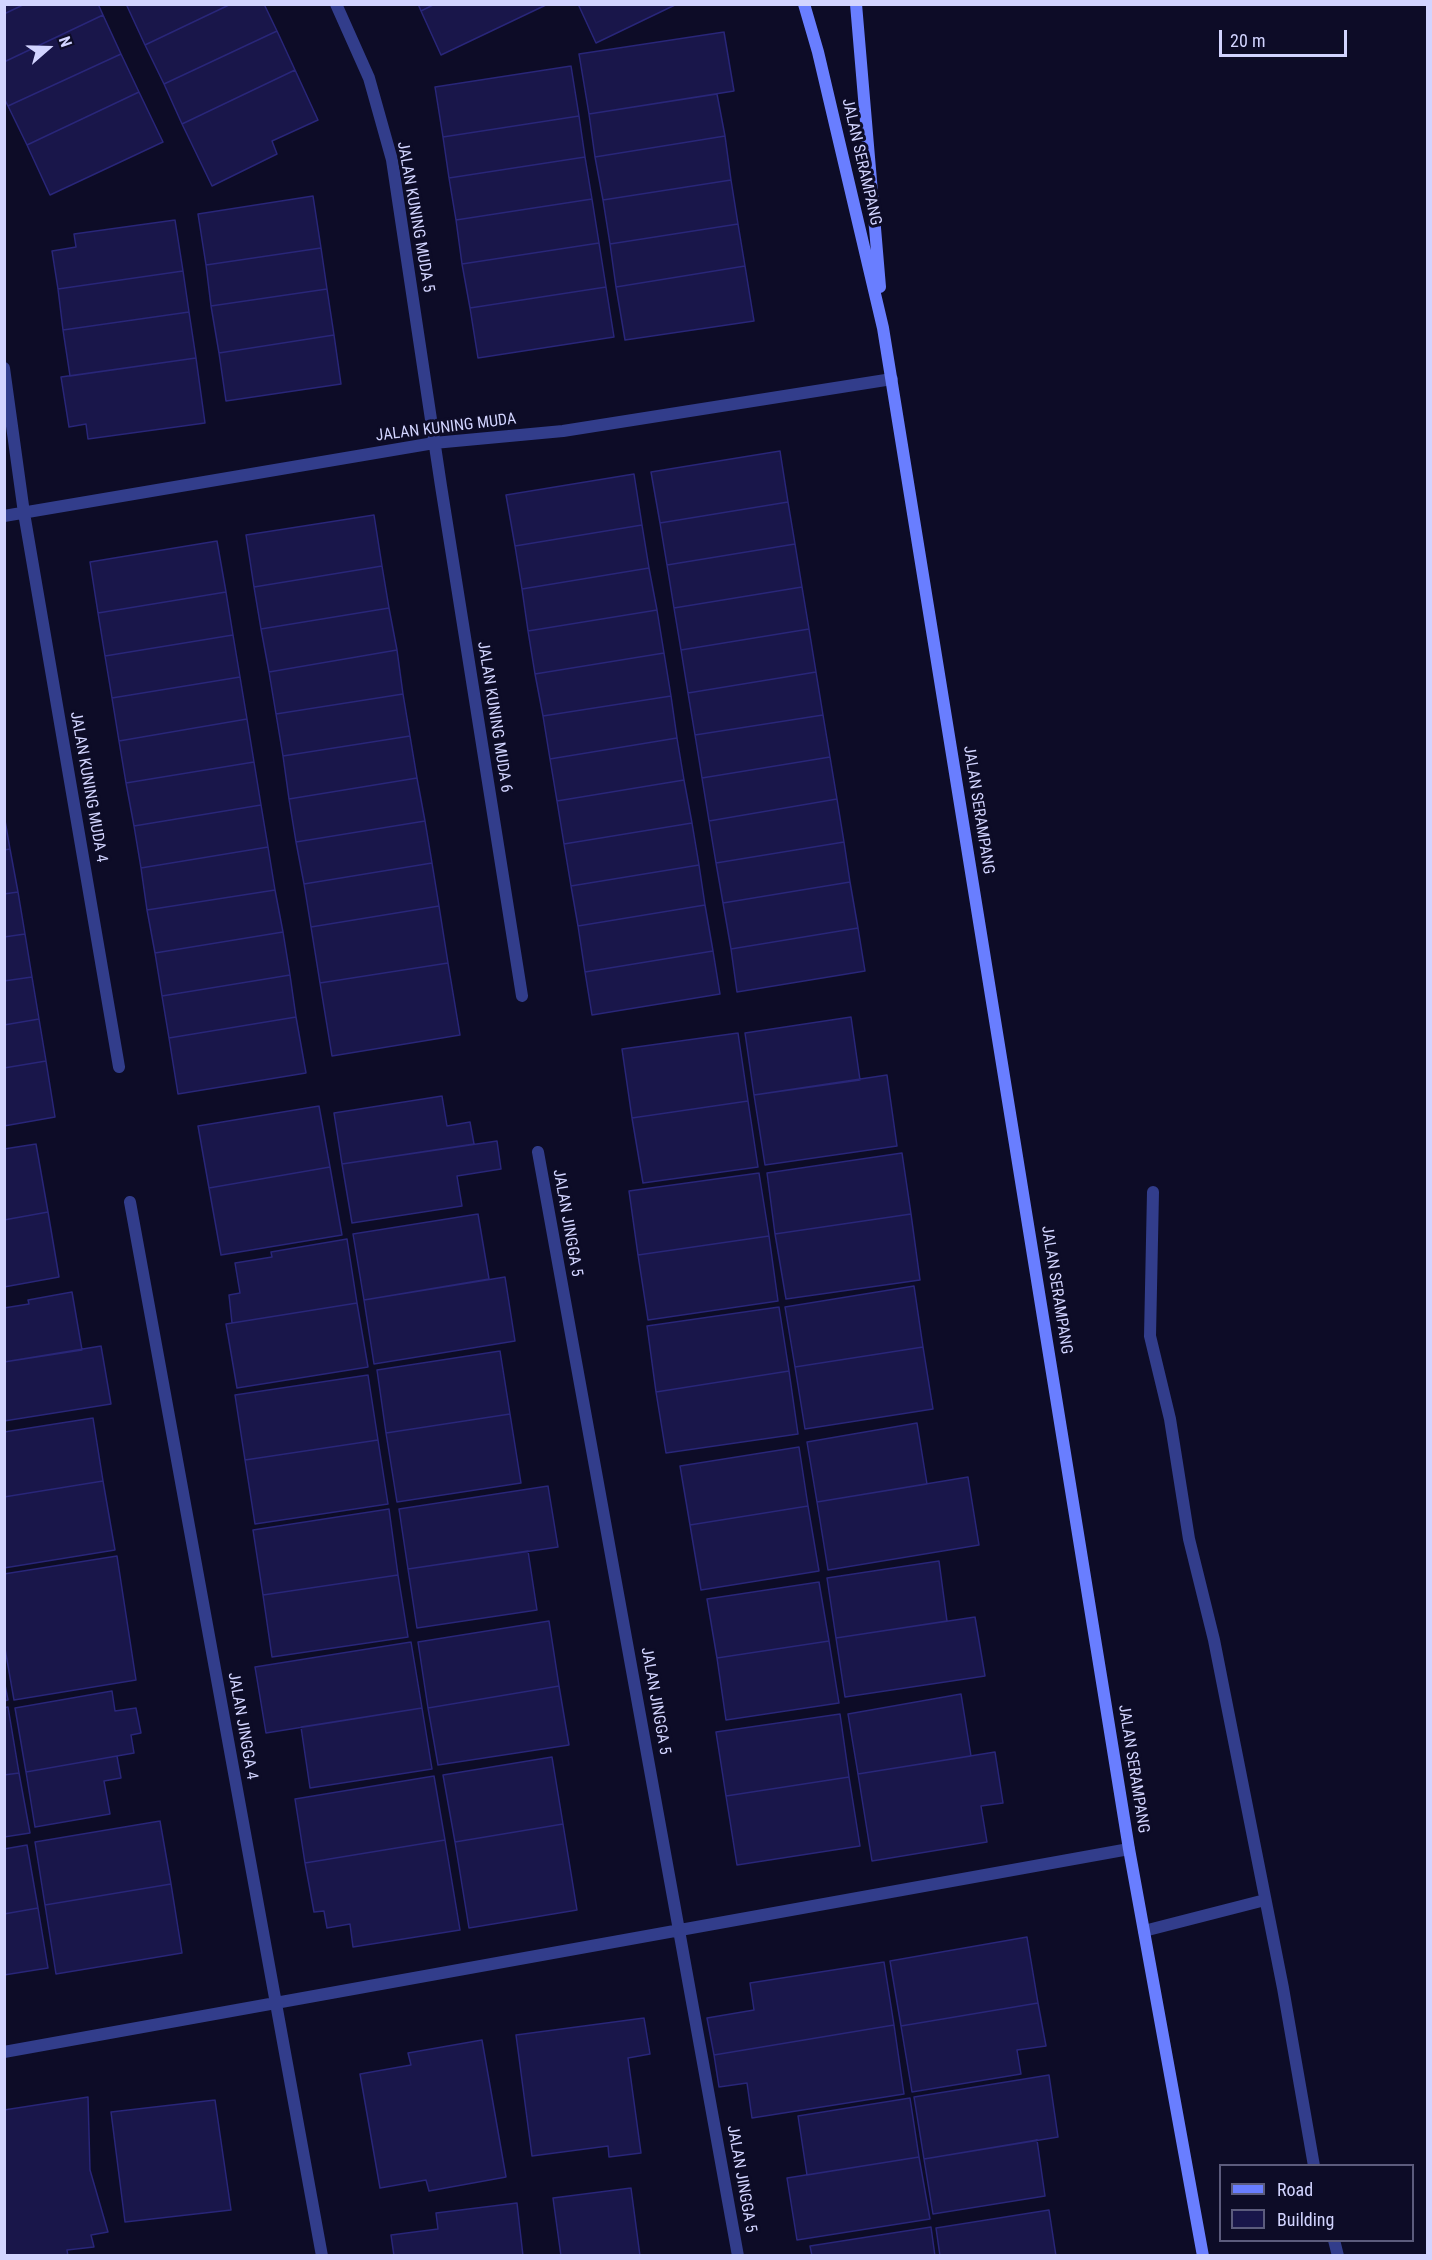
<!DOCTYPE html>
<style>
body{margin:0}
#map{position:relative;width:1432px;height:2260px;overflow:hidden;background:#0d0c27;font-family:"Roboto Condensed",sans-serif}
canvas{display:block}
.frame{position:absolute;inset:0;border:6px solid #d2d4ff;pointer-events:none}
.legend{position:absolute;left:1219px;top:2164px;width:195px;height:78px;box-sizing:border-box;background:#0d0c27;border:2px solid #5c5c7d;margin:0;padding:8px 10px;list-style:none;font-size:18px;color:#d2d4ff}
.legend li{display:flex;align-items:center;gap:12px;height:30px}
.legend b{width:30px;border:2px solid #5c5c7d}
.north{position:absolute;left:18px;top:18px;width:60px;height:60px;-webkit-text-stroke:4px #0d0c27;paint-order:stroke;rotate:70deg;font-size:16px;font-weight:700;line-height:24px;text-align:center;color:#d2d4ff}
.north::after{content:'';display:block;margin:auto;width:21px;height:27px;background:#d2d4ff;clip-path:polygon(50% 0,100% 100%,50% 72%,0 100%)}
.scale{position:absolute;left:1219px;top:30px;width:128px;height:27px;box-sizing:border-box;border:3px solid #d2d4ff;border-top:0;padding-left:8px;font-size:18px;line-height:21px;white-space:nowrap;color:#d2d4ff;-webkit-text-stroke:4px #0d0c27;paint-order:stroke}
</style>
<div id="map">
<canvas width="1432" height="2260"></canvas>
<div class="frame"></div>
<ul class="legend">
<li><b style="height:8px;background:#697eff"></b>Road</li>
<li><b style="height:16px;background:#19164a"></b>Building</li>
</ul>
<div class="north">N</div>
<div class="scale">20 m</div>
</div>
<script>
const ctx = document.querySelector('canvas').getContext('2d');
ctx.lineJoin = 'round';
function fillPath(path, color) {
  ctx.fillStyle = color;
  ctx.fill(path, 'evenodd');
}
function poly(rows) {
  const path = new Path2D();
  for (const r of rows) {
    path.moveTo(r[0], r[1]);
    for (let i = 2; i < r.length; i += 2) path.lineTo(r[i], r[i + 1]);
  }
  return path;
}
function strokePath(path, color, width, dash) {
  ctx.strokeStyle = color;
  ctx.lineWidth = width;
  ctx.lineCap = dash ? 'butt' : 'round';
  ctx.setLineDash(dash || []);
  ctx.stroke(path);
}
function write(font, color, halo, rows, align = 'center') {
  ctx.font = font + ' "Roboto Condensed",sans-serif';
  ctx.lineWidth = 6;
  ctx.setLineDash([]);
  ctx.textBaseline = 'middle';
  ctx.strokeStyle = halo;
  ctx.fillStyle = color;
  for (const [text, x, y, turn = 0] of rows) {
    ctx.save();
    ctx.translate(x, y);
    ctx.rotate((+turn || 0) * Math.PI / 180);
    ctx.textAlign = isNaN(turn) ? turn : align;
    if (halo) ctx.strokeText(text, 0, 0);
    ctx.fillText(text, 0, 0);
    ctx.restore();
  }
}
const building = poly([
 [4,4,25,4,4,14,4,4],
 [25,4,98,4,103,15,4,62,4,14,25,4],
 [131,4,231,4,145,45,127,6,131,4],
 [231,4,264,4,277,31,164,84,145,45,231,4],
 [418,4,435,4,421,11,418,4],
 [435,4,548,4,441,55,421,11,435,4],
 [578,4,677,4,596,43,578,4],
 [103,15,121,54,8,106,4,98,4,62,103,15],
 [277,31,295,70,182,124,164,84,277,31],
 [724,32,734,91,589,114,579,54,724,32],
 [121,54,139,92,27,145,8,106,121,54],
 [571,66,579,116,443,137,435,87,571,66],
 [295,70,318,120,272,141,277,154,212,186,182,124,295,70],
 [139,92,163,142,50,195,27,145,139,92],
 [717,94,725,136,595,157,589,114,717,94],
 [579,116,585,157,449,178,443,137,579,116],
 [725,136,731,180,603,200,595,157,725,136],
 [585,157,592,199,456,220,449,178,585,157],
 [731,180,738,224,610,244,603,200,731,180],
 [313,196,321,248,206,265,198,214,313,196],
 [592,199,599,243,462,264,456,220,592,199],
 [175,220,183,271,58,289,52,251,76,247,74,234,175,220],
 [738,224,745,266,616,287,610,244,738,224],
 [599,243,606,287,470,308,462,264,599,243],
 [321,248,327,289,211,306,206,265,321,248],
 [745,266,754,321,625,340,616,287,745,266],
 [183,271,189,312,63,330,58,289,183,271],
 [606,287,614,337,478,358,470,308,606,287],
 [327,289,334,335,219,353,211,306,327,289],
 [189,312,196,358,70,376,63,330,189,312],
 [334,335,341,384,226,401,219,353,334,335],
 [196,358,205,423,88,439,86,424,69,427,61,377,196,358],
 [780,451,788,502,660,523,651,472,780,451],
 [634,474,642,525,515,546,506,495,634,474],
 [788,502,795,544,667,565,660,523,788,502],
 [374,515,382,566,254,587,246,535,374,515],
 [642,525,649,568,522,589,515,546,642,525],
 [217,541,226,592,98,613,90,562,217,541],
 [795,544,802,587,674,608,667,565,795,544],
 [382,566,389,608,261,629,254,587,382,566],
 [649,568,657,610,528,631,522,589,649,568],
 [802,587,809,629,681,650,674,608,802,587],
 [226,592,233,635,105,656,98,613,226,592],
 [389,608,397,650,269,672,261,629,389,608],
 [657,610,664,653,535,674,528,631,657,610],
 [809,629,816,672,688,693,681,650,809,629],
 [233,635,240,677,112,698,105,656,233,635],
 [397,650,403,694,276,714,269,672,397,650],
 [664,653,671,696,543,716,535,674,664,653],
 [816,672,823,715,695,735,688,693,816,672],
 [240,677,247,719,119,741,112,698,240,677],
 [403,694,410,736,283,756,276,714,403,694],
 [671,696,677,738,550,759,543,716,671,696],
 [823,715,830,757,702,778,695,735,823,715],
 [247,719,254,762,126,783,119,741,247,719],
 [410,736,417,778,289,799,283,756,410,736],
 [677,738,684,780,557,801,550,759,677,738],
 [830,757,837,799,709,821,702,778,830,757],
 [254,762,261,805,134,826,126,783,254,762],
 [417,778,425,821,296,842,289,799,417,778],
 [684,780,692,823,564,844,557,801,684,780],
 [837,799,844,842,716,863,709,821,837,799],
 [261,805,268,847,141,868,134,826,261,805],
 [4,815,10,849,4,850,4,815],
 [425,821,432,863,304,884,296,842,425,821],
 [692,823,699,865,571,886,564,844,692,823],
 [844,842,850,882,723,903,716,863,844,842],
 [268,847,275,890,147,910,141,868,268,847],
 [10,849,18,892,4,894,4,850,10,849],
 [432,863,439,906,311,927,304,884,432,863],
 [699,865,705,905,578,926,571,886,699,865],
 [850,882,858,928,731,949,723,903,850,882],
 [275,890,283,932,155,953,147,910,275,890],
 [18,892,25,934,4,937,4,894,18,892],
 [705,905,713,951,585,972,578,926,705,905],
 [439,906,448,963,320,983,311,927,439,906],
 [858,928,865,971,737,992,731,949,858,928],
 [283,932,290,975,162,996,155,953,283,932],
 [25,934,32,977,4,981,4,937,25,934],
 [713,951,720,994,592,1015,585,972,713,951],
 [448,963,460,1035,332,1056,320,983,448,963],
 [290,975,296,1017,169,1038,162,996,290,975],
 [32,977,39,1019,4,1025,4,981,32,977],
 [296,1017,306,1073,178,1094,169,1038,296,1017],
 [851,1017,860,1080,754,1095,745,1033,851,1017],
 [39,1019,46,1061,4,1068,4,1025,39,1019],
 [738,1033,748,1101,632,1118,622,1049,738,1033],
 [46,1061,55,1117,4,1126,4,1068,46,1061],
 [887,1075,897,1146,765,1165,754,1095,887,1075],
 [442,1096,447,1126,470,1122,474,1144,342,1164,334,1113,442,1096],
 [748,1101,758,1167,643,1183,632,1118,748,1101],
 [319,1106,330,1167,209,1188,198,1126,319,1106],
 [497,1141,501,1169,457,1176,462,1206,352,1223,342,1164,497,1141],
 [36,1144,48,1212,4,1220,4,1149,36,1144],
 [902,1153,911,1214,775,1234,767,1173,902,1153],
 [330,1167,342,1235,221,1255,209,1188,330,1167],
 [759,1173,769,1236,638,1255,629,1191,759,1173],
 [48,1212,59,1277,4,1287,4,1220,48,1212],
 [478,1214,489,1279,364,1300,353,1234,478,1214],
 [911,1214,920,1280,786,1299,775,1234,911,1214],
 [769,1236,778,1301,648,1320,638,1255,769,1236],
 [347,1239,357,1303,232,1323,229,1295,240,1293,235,1263,272,1257,271,1252,347,1239],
 [505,1277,515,1341,374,1364,364,1300,505,1277],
 [914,1286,923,1347,795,1367,785,1307,914,1286],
 [72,1292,82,1350,4,1362,4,1308,29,1304,28,1300,72,1292],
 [357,1303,368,1367,237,1388,226,1324,357,1303],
 [779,1307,789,1371,656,1392,647,1326,779,1307],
 [101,1346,111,1404,4,1421,4,1362,101,1346],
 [923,1347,933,1409,805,1429,795,1367,923,1347],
 [500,1351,510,1414,386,1433,377,1370,500,1351],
 [789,1371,798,1434,666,1453,656,1392,789,1371],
 [368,1375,378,1440,245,1460,235,1395,368,1375],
 [510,1414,521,1483,397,1502,386,1433,510,1414],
 [93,1418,103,1481,4,1497,4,1432,93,1418],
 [917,1423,927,1484,817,1502,807,1442,917,1423],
 [378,1440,388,1504,255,1524,245,1460,378,1440],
 [799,1447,808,1506,690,1525,680,1466,799,1447],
 [968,1477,979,1545,828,1570,817,1502,968,1477],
 [103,1481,115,1550,4,1568,4,1497,103,1481],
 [548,1486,558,1547,408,1569,399,1509,548,1486],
 [808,1506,819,1571,701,1590,690,1525,808,1506],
 [389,1509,398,1575,263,1595,253,1530,389,1509],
 [528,1551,537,1610,417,1628,408,1569,528,1551],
 [117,1556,136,1680,14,1700,4,1643,4,1574,117,1556],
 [939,1561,947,1621,836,1638,827,1578,939,1561],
 [398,1575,408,1637,272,1657,263,1595,398,1575],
 [819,1582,829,1641,717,1658,707,1599,819,1582],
 [975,1617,985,1676,845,1697,836,1638,975,1617],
 [549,1621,559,1686,428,1708,418,1642,549,1621],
 [829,1641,839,1703,726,1720,717,1658,829,1641],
 [411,1642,422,1708,266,1733,255,1667,411,1642],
 [4,1680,8,1700,4,1701,4,1680],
 [559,1686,569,1745,438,1765,428,1708,559,1686],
 [112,1691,115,1711,136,1708,141,1733,131,1735,134,1753,26,1772,15,1708,112,1691],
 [961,1694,971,1756,858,1774,848,1714,961,1694],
 [8,1707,19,1773,4,1775,4,1708,8,1707],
 [422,1708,432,1769,310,1788,301,1727,422,1708],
 [840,1714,849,1777,726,1796,716,1732,840,1714],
 [995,1752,1003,1803,981,1806,987,1842,872,1861,858,1774,995,1752],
 [117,1756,121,1778,104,1781,110,1814,35,1827,26,1772,117,1756],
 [552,1757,563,1824,455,1842,443,1775,552,1757],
 [19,1773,30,1833,4,1837,4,1775,19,1773],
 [434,1776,445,1840,305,1863,295,1799,434,1776],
 [849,1777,860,1846,737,1865,726,1796,849,1777],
 [160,1821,171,1884,45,1905,35,1842,160,1821],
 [563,1824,577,1910,469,1928,455,1842,563,1824],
 [445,1840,460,1930,353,1947,350,1924,327,1928,324,1911,314,1912,305,1863,445,1840],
 [27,1845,38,1908,4,1914,4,1849,27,1845],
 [171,1884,182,1953,56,1974,45,1905,171,1884],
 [38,1908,48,1968,4,1975,4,1914,38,1908],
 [1027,1937,1038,2003,901,2026,890,1961,1027,1937],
 [884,1962,894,2025,714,2055,707,2018,754,2010,750,1983,884,1962],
 [1038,2003,1046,2046,1017,2050,1021,2074,912,2092,901,2026,1038,2003],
 [644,2018,650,2054,628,2058,641,2153,609,2157,608,2146,532,2156,516,2035,644,2018],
 [894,2025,904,2094,752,2118,747,2083,719,2087,714,2055,894,2025],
 [482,2040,506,2177,429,2191,426,2180,380,2188,360,2074,411,2065,408,2053,482,2040],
 [1049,2075,1058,2137,924,2159,914,2097,1049,2075],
 [88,2097,90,2170,108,2232,91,2235,94,2247,67,2250,68,2256,4,2256,4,2110,88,2097],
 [910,2098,919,2157,807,2175,798,2116,910,2098],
 [215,2100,231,2210,125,2222,111,2112,215,2100],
 [1037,2140,1045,2196,933,2214,924,2159,1037,2140],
 [919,2157,930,2219,797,2240,787,2178,919,2157],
 [631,2188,640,2256,561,2256,553,2198,631,2188],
 [517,2203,523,2256,394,2256,391,2235,438,2229,436,2213,517,2203],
 [1049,2210,1056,2256,940,2256,936,2228,1049,2210],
 [931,2227,935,2256,812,2256,810,2246,931,2227]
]);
fillPath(building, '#19164a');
strokePath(building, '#292679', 1.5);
strokePath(poly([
 [1153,1192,1150,1336,1170,1419,1189,1539,1214,1640,1283,1988,1314,2166],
 [1144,1931,1265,1900],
 [1334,2240,1338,2256]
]), '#323d8b', 12);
strokePath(poly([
 [336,4,369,78,392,160,441,486,522,996],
 [4,368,24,513,119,1067],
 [4,516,434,443,563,431,892,379],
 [538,1152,738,2256],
 [130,1202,322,2256],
 [4,2052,1129,1849]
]), '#323d8b', 12);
strokePath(poly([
 [804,4,818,52,883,328,1129,1849,1203,2256],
 [856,4,880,287]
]), '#697eff', 12);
write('16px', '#d2d4ff', '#0d0c27', [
 ["JALAN SERAMPANG",861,162,77],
 ["JALAN KUNING MUDA 5",415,217,80],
 ["JALAN KUNING MUDA",446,428,-7],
 ["JALAN KUNING MUDA 6",494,717,81],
 ["JALAN KUNING MUDA 4",88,787,80],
 ["JALAN SERAMPANG",978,810,81],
 ["JALAN JINGGA 5",567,1223,80],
 ["JALAN SERAMPANG",1056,1290,81],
 ["JALAN JINGGA 5",655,1701,80],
 ["JALAN JINGGA 4",242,1726,80],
 ["JALAN SERAMPANG",1133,1769,81],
 ["JALAN JINGGA 5",741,2179,80]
]);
</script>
